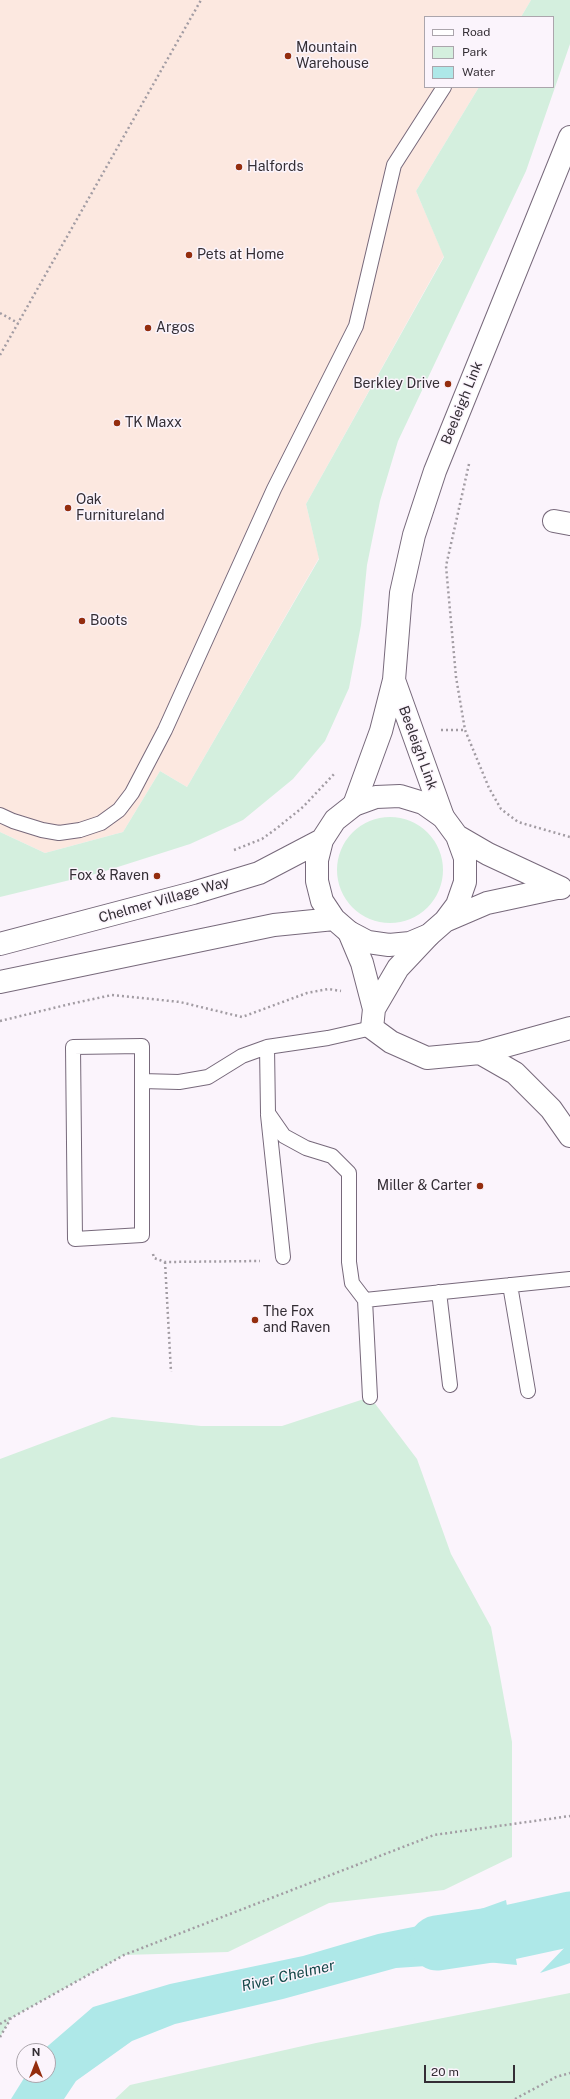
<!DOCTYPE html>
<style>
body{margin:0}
#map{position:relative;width:570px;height:2099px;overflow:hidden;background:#fbf4fc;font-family:"Public Sans",sans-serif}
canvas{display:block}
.legend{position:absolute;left:424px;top:16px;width:130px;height:72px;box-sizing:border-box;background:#fbf4fc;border:1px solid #aba5ac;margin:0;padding:5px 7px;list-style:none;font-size:12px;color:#342e35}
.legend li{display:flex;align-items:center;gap:8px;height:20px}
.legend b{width:20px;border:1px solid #aba5ac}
.north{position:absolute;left:16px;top:2043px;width:40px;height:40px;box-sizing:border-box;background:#fbf4fc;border:1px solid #aba5ac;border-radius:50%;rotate:0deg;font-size:11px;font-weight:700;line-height:16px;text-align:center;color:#342e35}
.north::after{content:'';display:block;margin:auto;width:14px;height:18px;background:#942d0e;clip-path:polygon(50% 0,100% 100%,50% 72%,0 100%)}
.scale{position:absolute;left:424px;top:2065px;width:91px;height:18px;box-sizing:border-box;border:2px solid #342e35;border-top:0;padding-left:5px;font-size:12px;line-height:14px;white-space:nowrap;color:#342e35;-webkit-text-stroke:3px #fbf4fc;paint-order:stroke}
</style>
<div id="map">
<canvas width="570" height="2099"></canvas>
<ul class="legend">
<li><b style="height:5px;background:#fff"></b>Road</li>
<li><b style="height:11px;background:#d4efde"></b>Park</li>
<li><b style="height:11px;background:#aee8e8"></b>Water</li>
</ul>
<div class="north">N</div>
<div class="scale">20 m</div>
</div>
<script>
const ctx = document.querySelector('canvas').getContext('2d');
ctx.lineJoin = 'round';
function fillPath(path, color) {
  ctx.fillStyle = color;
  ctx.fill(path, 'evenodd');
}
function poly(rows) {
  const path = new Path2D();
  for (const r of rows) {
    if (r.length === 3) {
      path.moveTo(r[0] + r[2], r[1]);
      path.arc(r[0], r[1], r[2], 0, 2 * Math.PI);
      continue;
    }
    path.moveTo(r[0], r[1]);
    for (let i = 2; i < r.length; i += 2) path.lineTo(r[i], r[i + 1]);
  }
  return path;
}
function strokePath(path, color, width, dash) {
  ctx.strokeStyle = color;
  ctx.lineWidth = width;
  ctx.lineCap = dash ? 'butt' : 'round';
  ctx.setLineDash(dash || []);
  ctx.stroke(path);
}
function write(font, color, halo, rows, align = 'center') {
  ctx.font = font + ' "Public Sans",sans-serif';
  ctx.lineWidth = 3;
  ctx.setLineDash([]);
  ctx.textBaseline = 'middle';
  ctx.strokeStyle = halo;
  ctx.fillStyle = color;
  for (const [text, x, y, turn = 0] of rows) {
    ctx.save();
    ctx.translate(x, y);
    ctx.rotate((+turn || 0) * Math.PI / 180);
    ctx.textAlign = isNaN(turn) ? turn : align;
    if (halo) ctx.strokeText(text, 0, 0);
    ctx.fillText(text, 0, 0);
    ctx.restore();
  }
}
fillPath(poly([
 [0,0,531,0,521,17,425,17,425,87,479,87,416,191,444,256,306,504,319,558,187,787,160,771,123,832,45,853,0,832]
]), '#fce8e0');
fillPath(poly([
 [531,0,570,0,570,44,526,171,398,441,380,501,367,565,361,625,349,688,325,741,293,779,243,820,190,844,99,873,0,897,0,832,45,853,123,832,160,771,187,787,319,559,306,504,444,257,416,191,479,87,553,87,553,17,521,17],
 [390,870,53],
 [370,1397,417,1459,451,1554,491,1627,512,1742,512,1857,444,1890,329,1903,228,1952,124,1955,11,2018,0,2037,0,1459,112,1417,201,1426,282,1426],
 [570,1993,570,2099,115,2099,130,2085,316,2043]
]), '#d4efde');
fillPath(poly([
 [506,1900,517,1965,486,1962,396,1968,283,1999,175,2024,132,2041,76,2081,64,2099,11,2099,26,2075,48,2075,48,2051,42,2051,93,2007,170,1984,303,1956,378,1934,453,1919],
 [570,1942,570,1963,540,1973]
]), '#aee8e8');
strokePath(poly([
 [437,1943,511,1932,570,1919]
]), '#aee8e8', 55);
const lane = poly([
 [0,815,13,821,42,830,59,833,80,830,101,823,119,810,132,793,165,730,274,489,356,326,394,165,444,87],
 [142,1046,142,1235,75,1239,73,1047,142,1046],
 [142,1081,179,1082,208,1077,242,1056,267,1047],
 [268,1115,283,1257],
 [510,1285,528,1391],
 [439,1292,450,1385],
 [365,1300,352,1283,349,1262,349,1173,332,1156,306,1148,284,1136,268,1113,267,1047,328,1038,372,1028],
 [370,1397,365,1300,570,1279]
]);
const street = poly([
 [554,521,570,524],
 [394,680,443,817],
 [354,805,381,731,394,680,401,593,414,535,435,471,570,137],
 [349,932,362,963,374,1009,372,1028,391,1042,427,1058,480,1053,515,1073,551,1109,570,1136],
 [374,1009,398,968,429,935],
 [480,1053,570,1028]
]);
const secondary = poly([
 [457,836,488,854,561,888],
 [445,921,457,905,465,882,465,858,457,836,443,817,423,803,400,796,376,797,354,805,335,820,322,840,317,860,317,881,322,901,334,919,349,932,368,942,389,945,410,943,429,935,445,921,487,903,557,888],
 [0,944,193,893,259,873,322,840],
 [0,982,274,925,334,919]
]);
strokePath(lane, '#77697b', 16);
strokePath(street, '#77697b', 24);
strokePath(secondary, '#77697b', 24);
strokePath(poly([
 [0,313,18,323],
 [0,355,201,0],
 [469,464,446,566,456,677,465,730,489,788,501,809,518,822,570,837],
 [441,730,465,730],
 [234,850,262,839,277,828,303,807,335,773],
 [0,1021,70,1004,112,995,180,1002,242,1017,307,993,328,989,341,991],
 [153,1254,154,1258,165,1262,260,1261],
 [165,1262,171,1372],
 [0,2024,10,2018],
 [0,2037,11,2018,124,1955,434,1835,570,1816],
 [515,2099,556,2077,570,2073]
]), '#a29ca3', 2.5, [2, 3]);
strokePath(lane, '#fff', 14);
strokePath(street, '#fff', 22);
strokePath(secondary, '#fff', 22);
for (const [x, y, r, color] of [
 [288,56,4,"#942d0e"],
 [239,167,4,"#942d0e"],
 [189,255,4,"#942d0e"],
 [148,328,4,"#942d0e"],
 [448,384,4,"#942d0e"],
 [117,423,4,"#942d0e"],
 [68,508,4,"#942d0e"],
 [82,621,4,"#942d0e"],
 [157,876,4,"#942d0e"],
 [480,1186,4,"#942d0e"],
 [255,1320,4,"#942d0e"]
]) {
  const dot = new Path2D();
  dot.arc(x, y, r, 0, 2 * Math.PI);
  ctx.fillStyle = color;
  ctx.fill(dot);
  strokePath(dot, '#fbf4fc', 1.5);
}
write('14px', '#342e35', '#fbf4fc', [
 ["Mountain",296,48],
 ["Warehouse",296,64],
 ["Halfords",247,167],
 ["Pets at Home",197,255],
 ["Argos",156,328],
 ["Berkley Drive",440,384,"right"],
 ["TK Maxx",125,423],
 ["Oak",76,500],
 ["Furnitureland",76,516],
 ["Boots",90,621],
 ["Fox & Raven",149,876,"right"],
 ["Miller & Carter",472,1186,"right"],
 ["The Fox",263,1312],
 ["and Raven",263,1328]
], 'left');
write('14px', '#342e35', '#fbf4fc', [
 ["Beeleigh Link",462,403,-68],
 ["Beeleigh Link",418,748,70],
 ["Chelmer Village Way",164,900,-16]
]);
write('italic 15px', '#134748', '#fbf4fc', [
 ["River Chelmer",288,1976,-13]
]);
</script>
